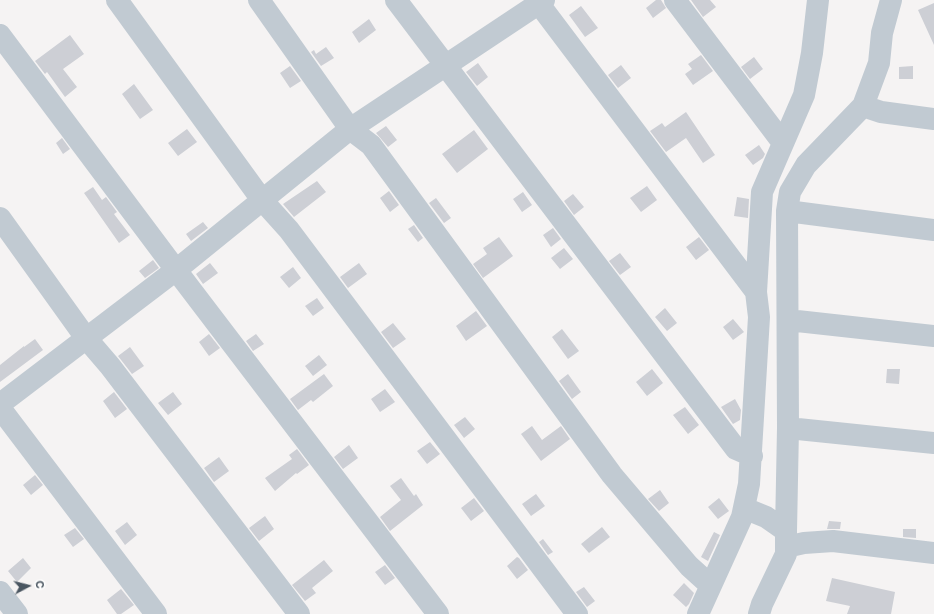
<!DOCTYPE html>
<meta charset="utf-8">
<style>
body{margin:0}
#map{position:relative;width:934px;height:614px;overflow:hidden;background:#f5f3f3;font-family:Inter,sans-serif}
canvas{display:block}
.north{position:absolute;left:8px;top:566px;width:40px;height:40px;-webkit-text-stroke:3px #fff;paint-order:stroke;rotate:83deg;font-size:11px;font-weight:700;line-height:16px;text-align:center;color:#4a5661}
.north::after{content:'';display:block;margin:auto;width:14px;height:18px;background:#4a5661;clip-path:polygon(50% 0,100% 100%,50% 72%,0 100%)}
</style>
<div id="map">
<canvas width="934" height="614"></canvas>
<div class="north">С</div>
</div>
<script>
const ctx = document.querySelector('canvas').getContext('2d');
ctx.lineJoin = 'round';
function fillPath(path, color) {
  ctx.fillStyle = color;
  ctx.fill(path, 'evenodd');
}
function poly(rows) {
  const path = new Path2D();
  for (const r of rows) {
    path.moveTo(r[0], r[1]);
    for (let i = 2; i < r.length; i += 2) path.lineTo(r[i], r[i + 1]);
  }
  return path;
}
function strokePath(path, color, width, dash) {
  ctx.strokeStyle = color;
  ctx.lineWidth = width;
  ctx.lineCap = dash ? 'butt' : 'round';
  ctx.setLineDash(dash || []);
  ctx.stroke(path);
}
fillPath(poly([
 [656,0,661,0,666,8,653,18,646,8],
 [691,0,710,0,716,7,703,17],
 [934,3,934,45,918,10],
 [581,6,598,28,585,37,569,15],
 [369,19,376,30,359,43,352,32],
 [70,35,84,54,63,69,77,87,65,97,47,72,45,74,35,61],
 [326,47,334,58,321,66,311,52,314,50,316,54],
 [701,55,713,71,693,85,685,74,692,69,688,64],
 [754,57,763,69,750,79,741,67],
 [478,63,488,77,477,86,466,72],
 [621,65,631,78,618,88,608,75],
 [290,66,301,81,290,88,280,73],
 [913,66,913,79,899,79,899,67],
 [134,84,153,110,140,119,122,94],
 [686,112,715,155,703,163,686,138,666,152,650,131,662,123,665,127],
 [386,126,397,140,388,147,376,133],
 [187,129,197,142,178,156,168,143],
 [474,130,488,149,457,173,442,154],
 [62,138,70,149,63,154,56,143],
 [759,145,765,154,763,158,753,165,745,155],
 [317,181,326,192,294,217,283,204],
 [647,186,657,200,641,212,630,198],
 [93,187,102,200,106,197,117,212,114,214,130,235,119,243,84,193],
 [389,191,399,205,390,212,380,198],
 [523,192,532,205,522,212,513,199],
 [573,194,584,207,574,215,564,201],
 [737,197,749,199,748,218,734,216],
 [436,198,451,218,444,223,429,203],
 [203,222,208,228,191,241,186,234],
 [414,225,423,238,418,242,408,229],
 [553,228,561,239,551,247,543,235],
 [499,237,513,256,483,278,473,264,487,254,483,248],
 [699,237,709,250,696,260,686,247],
 [564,248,573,259,560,269,551,258],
 [620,253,631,267,620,275,609,261],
 [153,260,159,268,145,278,139,271],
 [210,263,218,273,203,284,196,274],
 [359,263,367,274,348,288,340,277],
 [293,267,301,278,289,288,280,277],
 [317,298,324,308,313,316,305,306],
 [665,308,677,323,667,331,655,317],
 [476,311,487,326,466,341,456,326],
 [733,319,744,332,733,340,723,327],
 [393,323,406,339,393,348,381,332],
 [562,329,579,351,568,359,552,337],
 [209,334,220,348,209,356,199,342],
 [256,334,264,344,253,351,246,341],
 [35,339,43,350,0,382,0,365,24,346,24,347],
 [130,347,144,366,132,374,118,356],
 [319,355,327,365,313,376,305,366],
 [652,369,663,383,647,396,636,382],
 [887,369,900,369,899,384,886,383],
 [324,374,333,386,313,402,311,400,298,410,290,399],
 [568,374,581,392,572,399,559,381],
 [385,389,395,402,380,412,371,399],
 [114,392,127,409,115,418,103,401],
 [173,392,182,404,168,415,158,403],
 [735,399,741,410,740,420,733,424,721,407],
 [685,407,699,425,688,434,673,415],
 [465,417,475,429,464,438,454,425],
 [532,426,542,440,561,426,570,439,541,461,521,434],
 [430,442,440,454,427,464,417,451],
 [349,445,358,458,343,469,334,457],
 [297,449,309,465,297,474,296,473,275,491,265,478,292,459,289,455],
 [219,457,229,471,214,482,204,468],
 [35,475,43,485,31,495,23,485],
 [401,478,414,496,416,494,423,505,390,531,380,517,401,500,390,486],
 [660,490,669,503,659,511,648,499],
 [536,494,545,506,531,516,522,504],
 [474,498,484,511,471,521,461,508],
 [719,498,729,511,718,519,708,507],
 [265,516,274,529,259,541,249,528],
 [829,521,841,522,840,529,827,529],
 [127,522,137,535,125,545,115,531],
 [602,527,610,537,589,553,581,544],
 [75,528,84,539,73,547,64,535],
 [903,529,916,529,916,538,903,537],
 [714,532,720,535,708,561,701,557],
 [543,539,553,552,548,555,539,542],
 [517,557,519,558,528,570,517,579,507,566],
 [23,558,31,568,17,582,8,571],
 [324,560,333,571,312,588,316,593,305,601,292,585],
 [385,565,395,578,385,585,375,572],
 [832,578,895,592,891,614,847,614,850,606,826,601],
 [684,583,694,593,689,604,686,607,673,595],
 [584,587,595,601,587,607,576,592],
 [121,589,134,605,121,614,117,614,107,600]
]), '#cdcfd5');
strokePath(poly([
 [117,0,262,200,289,230,577,614],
 [259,0,350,129,371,145,612,475,689,566,710,585],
 [396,0,736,449,752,456],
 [536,0,756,292],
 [675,0,783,143],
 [0,35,176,270,438,614],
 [863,106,881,112,934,119],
 [787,211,934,230],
 [0,218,86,338,110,366,299,614],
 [788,320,934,336],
 [0,404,176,270,350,129,544,0],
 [0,408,156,614],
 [788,428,934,443],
 [744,508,766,517,786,531,786,554,762,604,759,614],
 [786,531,788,428,787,211,790,192,806,165,863,106,879,63,882,33,891,0],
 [786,547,804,543,833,541,934,553],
 [0,592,17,614],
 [698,614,742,517,749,484,759,317,756,292,762,192,804,95,812,53,818,0]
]), '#c1cad2', 22);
</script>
